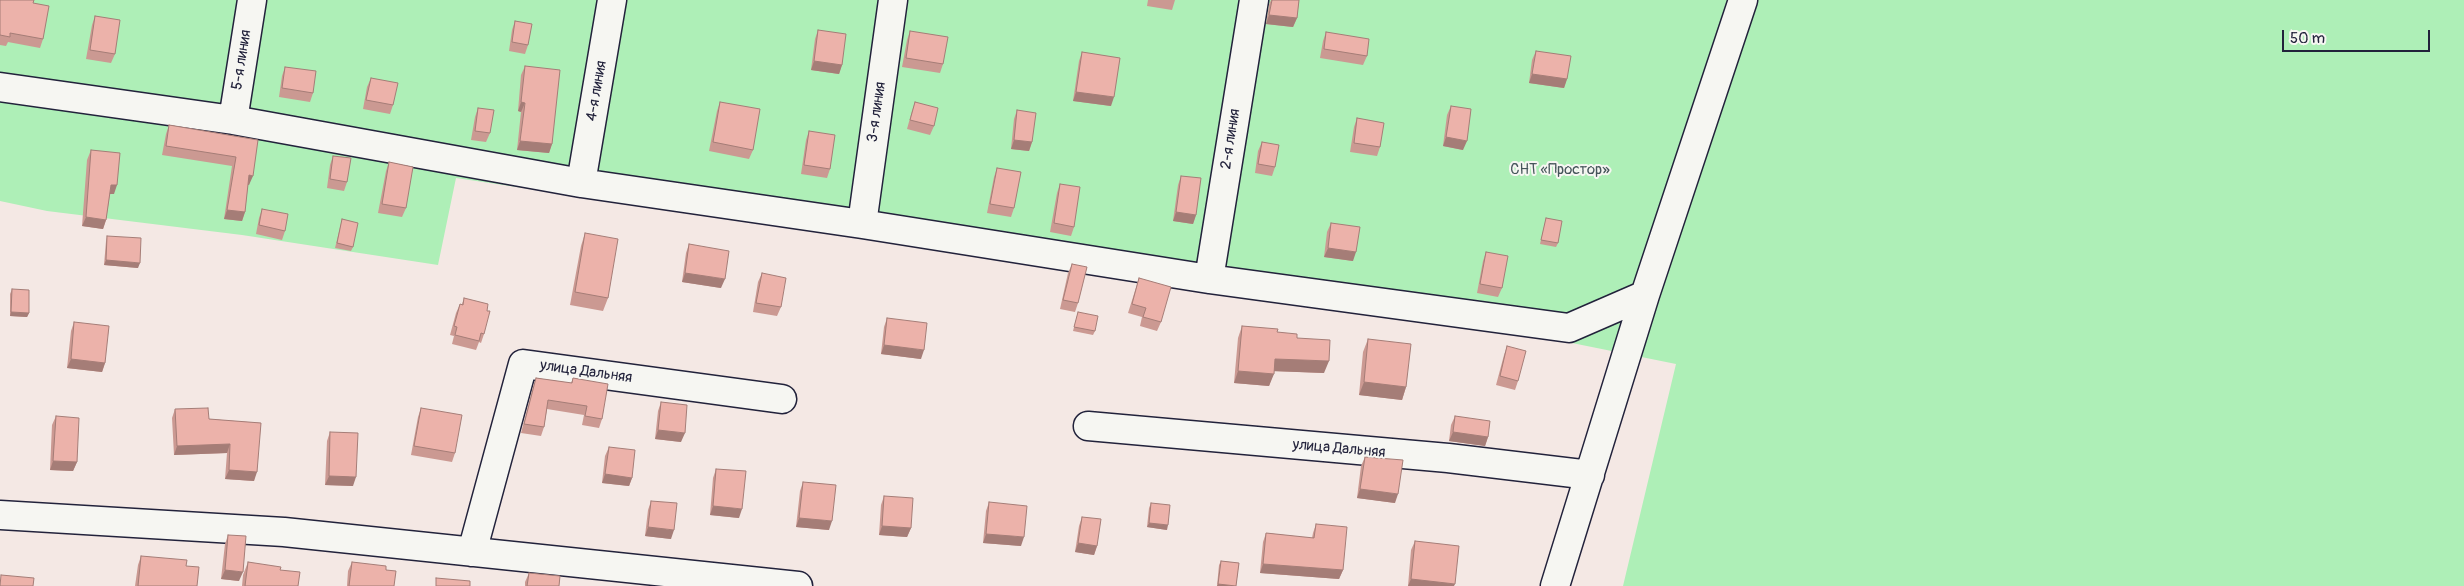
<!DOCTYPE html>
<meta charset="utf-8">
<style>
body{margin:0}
#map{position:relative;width:2464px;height:586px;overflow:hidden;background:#f4e8e4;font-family:Pangolin,sans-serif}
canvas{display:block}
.scale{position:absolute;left:2282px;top:30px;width:148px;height:22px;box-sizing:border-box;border:2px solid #22223b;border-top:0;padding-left:6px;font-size:15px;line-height:18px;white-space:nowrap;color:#22223b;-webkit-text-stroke:4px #f6f6f2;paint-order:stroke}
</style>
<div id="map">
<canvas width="2464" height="586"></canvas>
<div class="scale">50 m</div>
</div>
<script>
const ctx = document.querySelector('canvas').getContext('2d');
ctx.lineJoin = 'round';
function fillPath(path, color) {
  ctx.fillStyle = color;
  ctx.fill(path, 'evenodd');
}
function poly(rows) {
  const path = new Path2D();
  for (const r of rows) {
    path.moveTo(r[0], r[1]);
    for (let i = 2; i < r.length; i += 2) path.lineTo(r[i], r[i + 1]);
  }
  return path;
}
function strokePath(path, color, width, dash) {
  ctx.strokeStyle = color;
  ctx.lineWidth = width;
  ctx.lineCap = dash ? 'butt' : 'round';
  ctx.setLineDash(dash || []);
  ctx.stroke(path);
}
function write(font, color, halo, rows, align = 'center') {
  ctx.font = font + ' Pangolin,sans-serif';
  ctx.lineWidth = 4;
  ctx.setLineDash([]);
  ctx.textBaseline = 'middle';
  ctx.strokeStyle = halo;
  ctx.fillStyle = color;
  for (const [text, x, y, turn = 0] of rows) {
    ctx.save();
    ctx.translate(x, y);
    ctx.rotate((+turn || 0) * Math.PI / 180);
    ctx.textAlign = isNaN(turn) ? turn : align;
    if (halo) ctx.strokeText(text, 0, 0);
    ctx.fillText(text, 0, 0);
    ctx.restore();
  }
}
fillPath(poly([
 [0,0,2464,0,2464,586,1623,586,1676,364,1572,343,456,178,438,265,242,235,47,211,0,201]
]), '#aeefb7');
const minor = poly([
 [0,87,233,120,581,183,862,224,1209,279,1569,328,1645,295],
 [233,120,252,0],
 [581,183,612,0],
 [862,224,893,0],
 [1209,279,1254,0],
 [1088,426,1448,458,1590,475],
 [0,515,284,532,798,586],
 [472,552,523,364,782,399],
 [1555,586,1645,295,1743,0]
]);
strokePath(minor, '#22223b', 31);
strokePath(minor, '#f6f6f2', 28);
fillPath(poly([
 [0,0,33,3,43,39,40,48,8,42,6,46,0,45],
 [1148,0,1175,0,1172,10,1147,6],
 [1271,0,1299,0,1297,18,1293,27,1266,24,1269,5],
 [95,16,115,54,111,63,86,59,92,25],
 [515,21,528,45,525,54,509,51,512,30],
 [818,30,842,65,839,74,811,70,815,39],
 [910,31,943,64,940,73,902,67,907,40],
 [1326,32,1367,56,1363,65,1320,58,1323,41],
 [1536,51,1567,79,1564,88,1529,83,1532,60],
 [1082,52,1111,106,1073,101,1079,61],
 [525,66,552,144,549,153,517,150,521,112,518,111,521,75],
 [285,67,313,93,310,102,279,97,282,76],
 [371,78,393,105,390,114,363,109,367,87],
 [720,102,753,150,749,159,709,151,717,111],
 [915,102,934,126,930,135,907,129,912,111],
 [1451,106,1463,150,1443,146,1447,115],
 [478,108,490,133,486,142,471,140,475,117],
 [1017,110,1032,142,1029,151,1011,149,1014,119],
 [1357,118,1380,147,1377,156,1350,152,1354,127],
 [169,125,258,140,249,185,248,185,245,212,242,221,224,219,232,166,162,155,166,134],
 [809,131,830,169,827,178,801,174,806,140],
 [1262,142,1275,167,1272,176,1255,173,1258,151],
 [91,150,114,194,110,194,106,220,103,229,82,226,87,160],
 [333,156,347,182,344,191,327,188,330,165],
 [389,162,406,208,402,217,378,213,386,171],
 [997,168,1014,208,1011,217,987,213,994,177],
 [1181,176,1196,215,1193,224,1173,221,1178,185],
 [1060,184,1074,227,1071,236,1050,232,1057,193],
 [262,209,285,231,282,240,256,234,259,218],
 [1546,218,1558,243,1556,247,1540,244],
 [342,219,353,247,351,251,335,248],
 [1331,223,1353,261,1324,257,1327,232],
 [585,233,608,298,603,311,570,305,581,246],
 [107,236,138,268,104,265,106,241],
 [689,244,721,288,682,282,686,253],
 [1486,252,1502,288,1498,297,1477,293,1483,261],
 [1072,264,1078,303,1075,312,1060,309,1068,273],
 [762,273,781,307,777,316,753,312,758,282],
 [1139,278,1161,322,1157,331,1140,326,1142,317,1128,313],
 [12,289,29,313,27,317,10,316,10,294],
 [464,298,487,311,484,334,481,343,479,342,476,350,452,344,454,336,450,335,456,313,460,304,462,304],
 [1078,312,1095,331,1093,335,1073,331],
 [887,318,921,359,881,354,884,327],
 [74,322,105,363,102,372,67,368,71,331],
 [1242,326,1277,332,1297,338,1324,373,1274,371,1269,386,1234,383,1238,338],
 [1368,339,1406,387,1402,400,1359,395,1363,352],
 [1507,346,1518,381,1515,390,1496,385,1504,355],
 [536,378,571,383,573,378,602,419,599,428,582,425,584,415,547,409,544,427,541,436,521,433,533,387],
 [661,402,681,442,655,439,658,411],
 [421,408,455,453,452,462,411,455,418,417],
 [175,409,209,419,261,423,254,481,225,479,227,453,174,455,172,418],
 [56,416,77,462,73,471,50,470,52,425],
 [1455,416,1488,437,1485,446,1449,441,1451,425],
 [330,432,353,486,325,485,327,441],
 [609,447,632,478,629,486,602,483,605,456],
 [1365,457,1395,503,1357,498,1361,466],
 [716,469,739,518,710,515,713,478],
 [803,482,829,530,796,527,800,491],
 [884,496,911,528,907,537,879,535,881,505],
 [651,501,671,539,645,536,648,510],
 [989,502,1021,546,983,543,986,511],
 [1151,503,1167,530,1147,527,1149,508],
 [1082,517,1097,546,1094,555,1075,552,1079,526],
 [1316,524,1343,570,1339,579,1260,573,1263,542,1266,533,1312,538,1313,533],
 [228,535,239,581,221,579,225,544],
 [1415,541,1454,586,1408,586,1411,550],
 [141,556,197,586,135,586,138,565],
 [1221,561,1239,563,1236,586,1217,586,1219,565],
 [248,562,280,570,298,586,242,586,243,575],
 [352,562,386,570,394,586,347,586,348,571],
 [529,573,559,586,525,586,525,582]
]), '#cb9992');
fillPath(poly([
 [1269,15,1297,18,1293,27,1266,24],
 [814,61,842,65,839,74,811,70],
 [1532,74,1567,79,1564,88,1529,83],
 [1076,92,1114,97,1111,106,1073,101],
 [521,102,525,103,521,112,518,111],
 [1446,137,1467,141,1463,150,1443,146],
 [1014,140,1032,142,1029,151,1011,149],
 [520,141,552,144,549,153,517,150],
 [249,175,253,176,249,185,246,184],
 [111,185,117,185,114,194,108,194],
 [227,210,245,212,242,221,224,219],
 [1176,212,1196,215,1193,224,1173,221],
 [86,217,106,220,103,229,82,226],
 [1328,248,1356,252,1353,261,1324,257],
 [106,260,140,263,138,268,104,265],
 [685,273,725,279,721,288,682,282],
 [11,312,29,313,27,317,10,316],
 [884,345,924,350,921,359,881,354],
 [71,359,105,363,102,372,67,368],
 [1275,359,1329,361,1324,373,1270,371],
 [1238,371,1274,374,1269,386,1234,383],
 [1364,382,1406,387,1402,400,1359,395],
 [658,430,685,433,681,442,655,439],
 [1453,432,1488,437,1485,446,1449,441],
 [230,444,227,453,174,455,177,446],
 [53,461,77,462,73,471,50,470],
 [229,470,257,472,254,481,225,479],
 [605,474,632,478,629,486,602,483],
 [329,476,356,477,353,486,325,485],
 [1360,489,1398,494,1395,503,1357,498],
 [713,506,742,509,739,518,710,515],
 [799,518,832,521,829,530,796,527],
 [1149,523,1168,525,1167,530,1147,527],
 [882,526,911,528,907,537,879,535],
 [648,527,674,530,671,539,645,536],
 [986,534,1024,537,1021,546,983,543],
 [1078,543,1097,546,1094,555,1075,552],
 [1263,564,1343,570,1339,579,1260,573],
 [225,570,243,572,239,581,221,579],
 [1411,579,1455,584,1454,586,1408,586],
 [1218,584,1236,586,1217,586]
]), '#a57d77');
const building = poly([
 [0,0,34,0,33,3,49,6,43,39,10,33,10,37,0,35,0,0],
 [1272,0,1299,0,1297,18,1269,15,1272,0],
 [95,16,120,20,115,54,90,50,95,16],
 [515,21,532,24,528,45,512,42,515,21],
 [818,30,846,34,842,65,814,61,818,30],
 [910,31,948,37,943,64,906,58,910,31],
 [1326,32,1369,39,1367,56,1324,49,1326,32],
 [1536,51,1571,56,1567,79,1532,74,1536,51],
 [1082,52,1120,58,1114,97,1076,92,1082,52],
 [525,66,560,70,552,144,520,141,525,103,521,102,525,66],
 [285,67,316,71,313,93,282,88,285,67],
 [371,78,398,83,393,105,366,100,371,78],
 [720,102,760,109,753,150,713,142,720,102],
 [915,102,938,108,934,126,910,120,915,102],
 [1451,106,1471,109,1467,141,1446,137,1451,106],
 [478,108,494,110,490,133,475,131,478,108],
 [1017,110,1036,113,1032,142,1014,140,1017,110],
 [1357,118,1384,123,1380,147,1354,143,1357,118],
 [169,125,258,140,253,176,249,175,245,212,227,210,236,157,166,146,169,125],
 [809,131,835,135,830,169,804,165,809,131],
 [1262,142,1279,145,1275,167,1258,164,1262,142],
 [91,150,120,153,117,185,111,185,106,220,86,217,91,150],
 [333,156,351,158,347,182,330,179,333,156],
 [389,162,413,167,406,208,382,204,389,162],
 [997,168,1021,172,1014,208,990,204,997,168],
 [1181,176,1201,178,1196,215,1176,212,1181,176],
 [1060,184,1080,187,1074,227,1054,223,1060,184],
 [262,209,288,214,285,231,259,225,262,209],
 [1546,218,1562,221,1558,243,1541,240,1546,218],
 [342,219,358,223,353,247,337,243,342,219],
 [1331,223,1360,227,1356,252,1328,248,1331,223],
 [585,233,618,239,608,298,575,292,585,233],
 [107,236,141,238,140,263,106,260,107,236],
 [689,244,729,251,725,279,685,273,689,244],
 [1486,252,1508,256,1502,288,1480,284,1486,252],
 [1072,264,1087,267,1078,303,1063,300,1072,264],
 [762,273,786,278,781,307,756,303,762,273],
 [1139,278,1171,287,1161,322,1143,317,1146,308,1132,304,1139,278],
 [12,289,29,290,29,313,11,312,12,289],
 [464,298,488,304,487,311,490,311,484,334,481,333,479,341,455,335,457,327,454,326,460,304,463,305,464,298],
 [1078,312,1098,316,1095,331,1074,327,1078,312],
 [887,318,927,323,924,350,884,345,887,318],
 [74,322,109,326,105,363,71,359,74,322],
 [1242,326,1278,329,1277,332,1297,334,1297,338,1330,340,1329,361,1275,359,1274,374,1238,371,1242,326],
 [1368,339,1411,344,1406,387,1364,382,1368,339],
 [1507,346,1526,351,1518,381,1500,376,1507,346],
 [536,378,572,383,573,378,608,384,602,419,585,416,587,406,548,400,544,427,524,424,536,378],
 [661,402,687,405,685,433,658,430,661,402],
 [208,408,209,419,261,423,257,472,229,470,230,444,177,446,175,409,208,408],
 [421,408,462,415,455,453,414,446,421,408],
 [56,416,79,418,77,462,53,461,56,416],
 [1455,416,1490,421,1488,437,1453,432,1455,416],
 [330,432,358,433,356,477,329,476,330,432],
 [609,447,635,450,632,478,605,474,609,447],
 [1365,457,1403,460,1398,494,1360,489,1365,457],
 [716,469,746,471,742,509,713,506,716,469],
 [803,482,836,485,832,521,799,518,803,482],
 [884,496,913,498,911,528,882,526,884,496],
 [651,501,677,503,674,530,648,527,651,501],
 [989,502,1027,506,1024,537,986,534,989,502],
 [1151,503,1170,505,1168,525,1149,523,1151,503],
 [1082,517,1101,519,1097,546,1078,543,1082,517],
 [1316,524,1347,527,1343,570,1263,564,1266,533,1314,538,1316,524],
 [228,535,246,536,243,572,225,570,228,535],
 [1415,541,1459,546,1455,584,1411,579,1415,541],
 [141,556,187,560,186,566,199,567,197,586,138,586,141,556],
 [1221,561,1239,563,1236,586,1218,584,1221,561],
 [248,562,281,567,280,570,300,572,298,586,245,586,248,562],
 [352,562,386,566,386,570,396,571,394,586,349,586,352,562],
 [529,573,560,576,559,586,527,586,529,573],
 [1,575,34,578,33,586,0,586,1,575],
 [436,578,470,581,470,586,436,586,436,578]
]);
fillPath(building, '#ecb2aa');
strokePath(building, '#a57d77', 1);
write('15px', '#22223b', '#f6f6f2', [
 ["5-я линия",242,60,-81],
 ["4-я линия",597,91,-80],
 ["3-я линия",877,112,-82],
 ["2-я линия",1231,139,-81],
 ["улица Дальняя",586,372,8],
 ["улица Дальняя",1339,449,5]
]);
write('15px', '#45555a', '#f6f6f2', [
 ["СНТ «Простор»",1560,170]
]);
</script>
